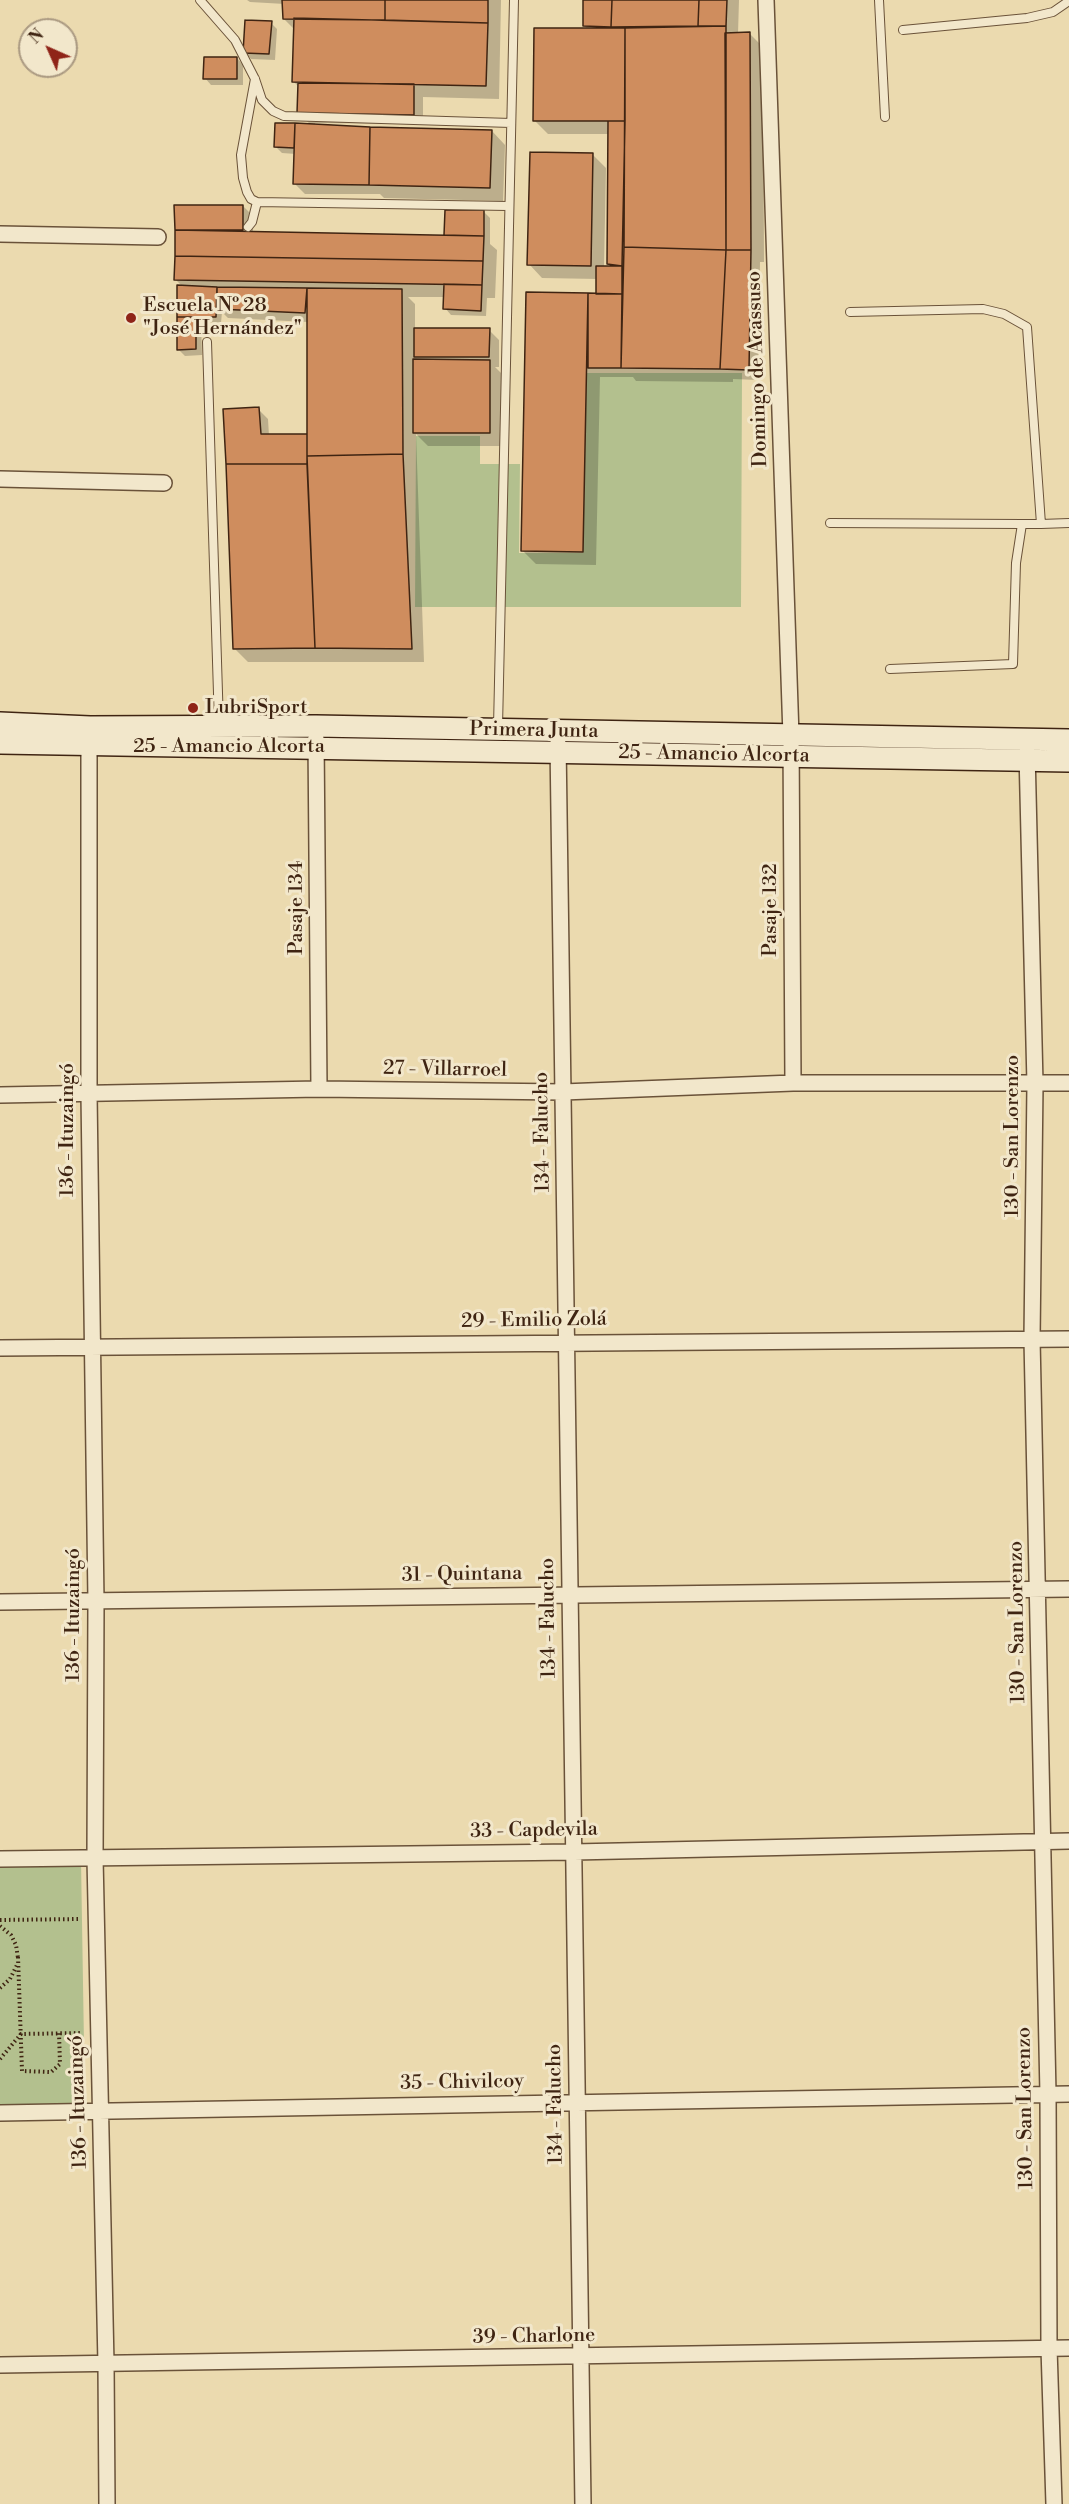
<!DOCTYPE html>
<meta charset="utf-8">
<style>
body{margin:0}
#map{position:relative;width:1069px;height:2504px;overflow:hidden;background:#ebdaaf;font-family:"Libre Bodoni",serif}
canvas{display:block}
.north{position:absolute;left:18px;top:18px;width:60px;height:60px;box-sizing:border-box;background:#f2e7cb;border:2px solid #aa9981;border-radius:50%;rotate:315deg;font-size:16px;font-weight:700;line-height:24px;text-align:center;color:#3f2412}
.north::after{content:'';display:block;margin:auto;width:21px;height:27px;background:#8f2418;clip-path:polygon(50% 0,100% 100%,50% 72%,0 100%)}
</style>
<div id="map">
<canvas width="1069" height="2504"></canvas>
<div class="north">N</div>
</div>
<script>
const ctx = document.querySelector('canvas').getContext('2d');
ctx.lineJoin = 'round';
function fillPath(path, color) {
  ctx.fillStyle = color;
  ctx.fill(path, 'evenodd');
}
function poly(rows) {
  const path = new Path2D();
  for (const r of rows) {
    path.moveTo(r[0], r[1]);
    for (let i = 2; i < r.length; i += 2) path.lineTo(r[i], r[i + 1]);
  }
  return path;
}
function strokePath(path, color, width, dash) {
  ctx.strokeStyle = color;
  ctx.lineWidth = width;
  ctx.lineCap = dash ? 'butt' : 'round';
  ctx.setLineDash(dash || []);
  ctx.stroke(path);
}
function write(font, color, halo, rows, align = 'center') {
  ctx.font = font + ' "Libre Bodoni",serif';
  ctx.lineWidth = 6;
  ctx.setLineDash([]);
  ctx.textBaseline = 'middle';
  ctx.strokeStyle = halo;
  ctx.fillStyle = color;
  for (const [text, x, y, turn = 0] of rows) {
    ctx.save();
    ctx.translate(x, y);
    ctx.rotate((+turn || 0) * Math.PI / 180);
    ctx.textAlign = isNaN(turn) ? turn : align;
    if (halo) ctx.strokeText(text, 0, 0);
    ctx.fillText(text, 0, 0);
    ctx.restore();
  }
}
fillPath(poly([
 [584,373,742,373,741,607,415,607,416,436,480,436,480,464,520,464,519,553,583,553],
 [81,1860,85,2106,0,2108,0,1862]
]), '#b3c08e');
fillPath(poly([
 [247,0,501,0,499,99,423,97,423,124,315,123,315,126,492,131,505,145,503,201,384,198,380,194,305,194,295,184,296,154,282,153,276,147,295,125,297,127,311,125,298,113,299,87,293,81,295,30,284,19,285,4,250,2],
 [585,0,739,0,738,34,750,34,763,47,764,262,760,262,758,380,733,379,733,382,636,381,633,377,600,377,596,565,536,564,523,551,528,294,597,295,598,279,542,278,529,264,593,155,606,168,604,267,612,267,608,264,610,134,548,134,535,121,588,29,584,26],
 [271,23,277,29,275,60,251,59,245,52],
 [237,58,243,65,243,85,211,85,205,78],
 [176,206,243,206,253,216,253,233,446,236,446,212,484,212,490,218,490,244,497,250,495,298,487,298,486,316,451,315,445,308,445,297,408,297,415,304,415,330,489,330,499,340,499,367,495,367,503,375,502,446,428,446,416,434,424,662,248,662,235,649,258,409,268,419,269,436,309,439,308,322,228,318,222,312,221,323,201,322,202,355,185,356,178,349,183,287,176,280]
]), '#0003');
const building = poly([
 [282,0,385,0,385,20,283,19,282,0],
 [385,0,488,0,488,23,385,20,385,0],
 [583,0,612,0,611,27,583,26,583,0],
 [612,0,699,0,698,26,611,27,612,0],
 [699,0,727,0,726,26,698,26,699,0],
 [294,18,488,23,486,86,292,82,294,18],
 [245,20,272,21,269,54,243,53,245,20],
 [726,26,726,250,624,247,625,28,726,26],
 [534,28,625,28,625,121,533,121,534,28],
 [750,32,751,250,726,250,725,33,750,32],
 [204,57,237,57,237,79,203,79,204,57],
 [298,83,414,84,414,115,297,113,298,83],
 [608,121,625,121,622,266,607,264,608,121],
 [275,123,295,123,294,148,274,147,275,123],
 [295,123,370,127,369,185,293,184,295,123],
 [370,127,492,130,490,188,369,185,370,127],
 [530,152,593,153,591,266,527,265,530,152],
 [174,205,243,205,243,230,175,230,174,205],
 [445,210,484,210,484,236,444,235,445,210],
 [175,230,484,236,483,261,175,256,175,230],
 [624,247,726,250,720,369,621,368,624,247],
 [726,250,751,250,749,370,720,369,726,250],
 [175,256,483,261,482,285,174,280,175,256],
 [596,266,622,266,622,294,596,294,596,266],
 [444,284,482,285,481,311,443,309,444,284],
 [177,285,217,287,216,317,177,317,177,285],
 [217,287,307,288,305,313,217,309,217,287],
 [307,288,402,289,403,454,307,456,307,288],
 [526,292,588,293,583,552,521,551,526,292],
 [588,293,622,294,621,368,588,368,588,293],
 [177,317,196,317,196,349,177,350,177,317],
 [414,328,490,328,489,357,414,357,414,328],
 [413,359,490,360,490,433,413,433,413,359],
 [259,407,261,434,307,434,307,464,226,464,223,409,259,407],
 [403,454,412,649,315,648,307,456,403,454],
 [226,464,307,464,315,648,233,649,226,464]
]);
fillPath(building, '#cf8d5e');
strokePath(building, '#3f2412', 1.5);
const service = poly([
 [200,0,235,40,255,79,262,100,273,111,284,116,511,123],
 [879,0,885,117],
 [903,30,1027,18,1053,12,1069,1],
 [255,79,241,155,243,178,247,192,251,199,257,202,508,206],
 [248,227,252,222,257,202],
 [850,312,983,309,1004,314,1027,327,1041,524,1069,523],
 [207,342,219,725],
 [830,523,1022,524],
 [890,669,1013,664,1016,563,1022,524,1041,524],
 [498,727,514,0]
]);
const minor = poly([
 [766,0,791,736,793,1083],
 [0,234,158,237],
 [0,479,164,483],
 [89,734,89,1094,96,1601,95,1858,106,2364,107,2504],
 [316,738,319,1089],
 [558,743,583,2504],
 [1027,752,1035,1084,1032,1339,1048,2094,1049,2348,1054,2504],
 [0,1095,319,1089,563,1092,793,1083,1069,1083],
 [0,1348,1069,1339],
 [0,1602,1069,1589],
 [0,1859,574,1852,1069,1841],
 [0,2113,1069,2094],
 [0,2365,1069,2348]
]);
const secondary = poly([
 [0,723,90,727,316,726,1069,740],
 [0,743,1069,761]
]);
strokePath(service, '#6a5239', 10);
strokePath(minor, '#6a5239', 18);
strokePath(secondary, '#3f2412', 24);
strokePath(poly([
 [0,1920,81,1919],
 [0,1926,11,1935,16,1945,18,1958],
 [18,1957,22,2071,51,2072,60,2064,59,2033],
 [0,1988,10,1979,17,1965],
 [0,2059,21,2034,82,2033]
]), '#3f2412', 4, [1.5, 3]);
strokePath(service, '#f2e7cb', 8);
strokePath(minor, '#f2e7cb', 15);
strokePath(secondary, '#f2e7cb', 21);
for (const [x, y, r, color] of [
 [131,318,6,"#8f2418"],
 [193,708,6,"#8f2418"]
]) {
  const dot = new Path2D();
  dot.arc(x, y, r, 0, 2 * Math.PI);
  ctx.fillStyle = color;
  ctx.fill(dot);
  strokePath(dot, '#f2e7cb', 2);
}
write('20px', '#3f2412', '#f2e7cb', [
 ["Escuela Nº 28",143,306],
 ["\"José Hernández\"",143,329],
 ["LubriSport",205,708]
], 'left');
write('20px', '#3f2412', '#f2e7cb', [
 ["Domingo de Acassuso",758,369,-92],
 ["Primera Junta",534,731,1],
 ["25 - Amancio Alcorta",229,747],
 ["25 - Amancio Alcorta",714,755,1],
 ["Pasaje 134",297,908,-90],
 ["Pasaje 132",771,910,-90],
 ["27 - Villarroel",445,1070,1],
 ["136 - Ituzaingó",68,1130,-90],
 ["134 - Falucho",543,1132,-91],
 ["130 - San Lorenzo",1013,1136,-90],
 ["29 - Emilio Zolá",534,1321,-1],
 ["31 - Quintana",462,1575,-1],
 ["136 - Ituzaingó",74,1615,-90],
 ["134 - Falucho",549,1618,-91],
 ["130 - San Lorenzo",1018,1622,-91],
 ["33 - Capdevila",534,1831,-1],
 ["35 - Chivilcoy",462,2083,-1],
 ["136 - Ituzaingó",79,2102,-92],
 ["134 - Falucho",556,2104,-91],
 ["130 - San Lorenzo",1026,2108,-91],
 ["39 - Charlone",534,2337,-1]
]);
</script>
